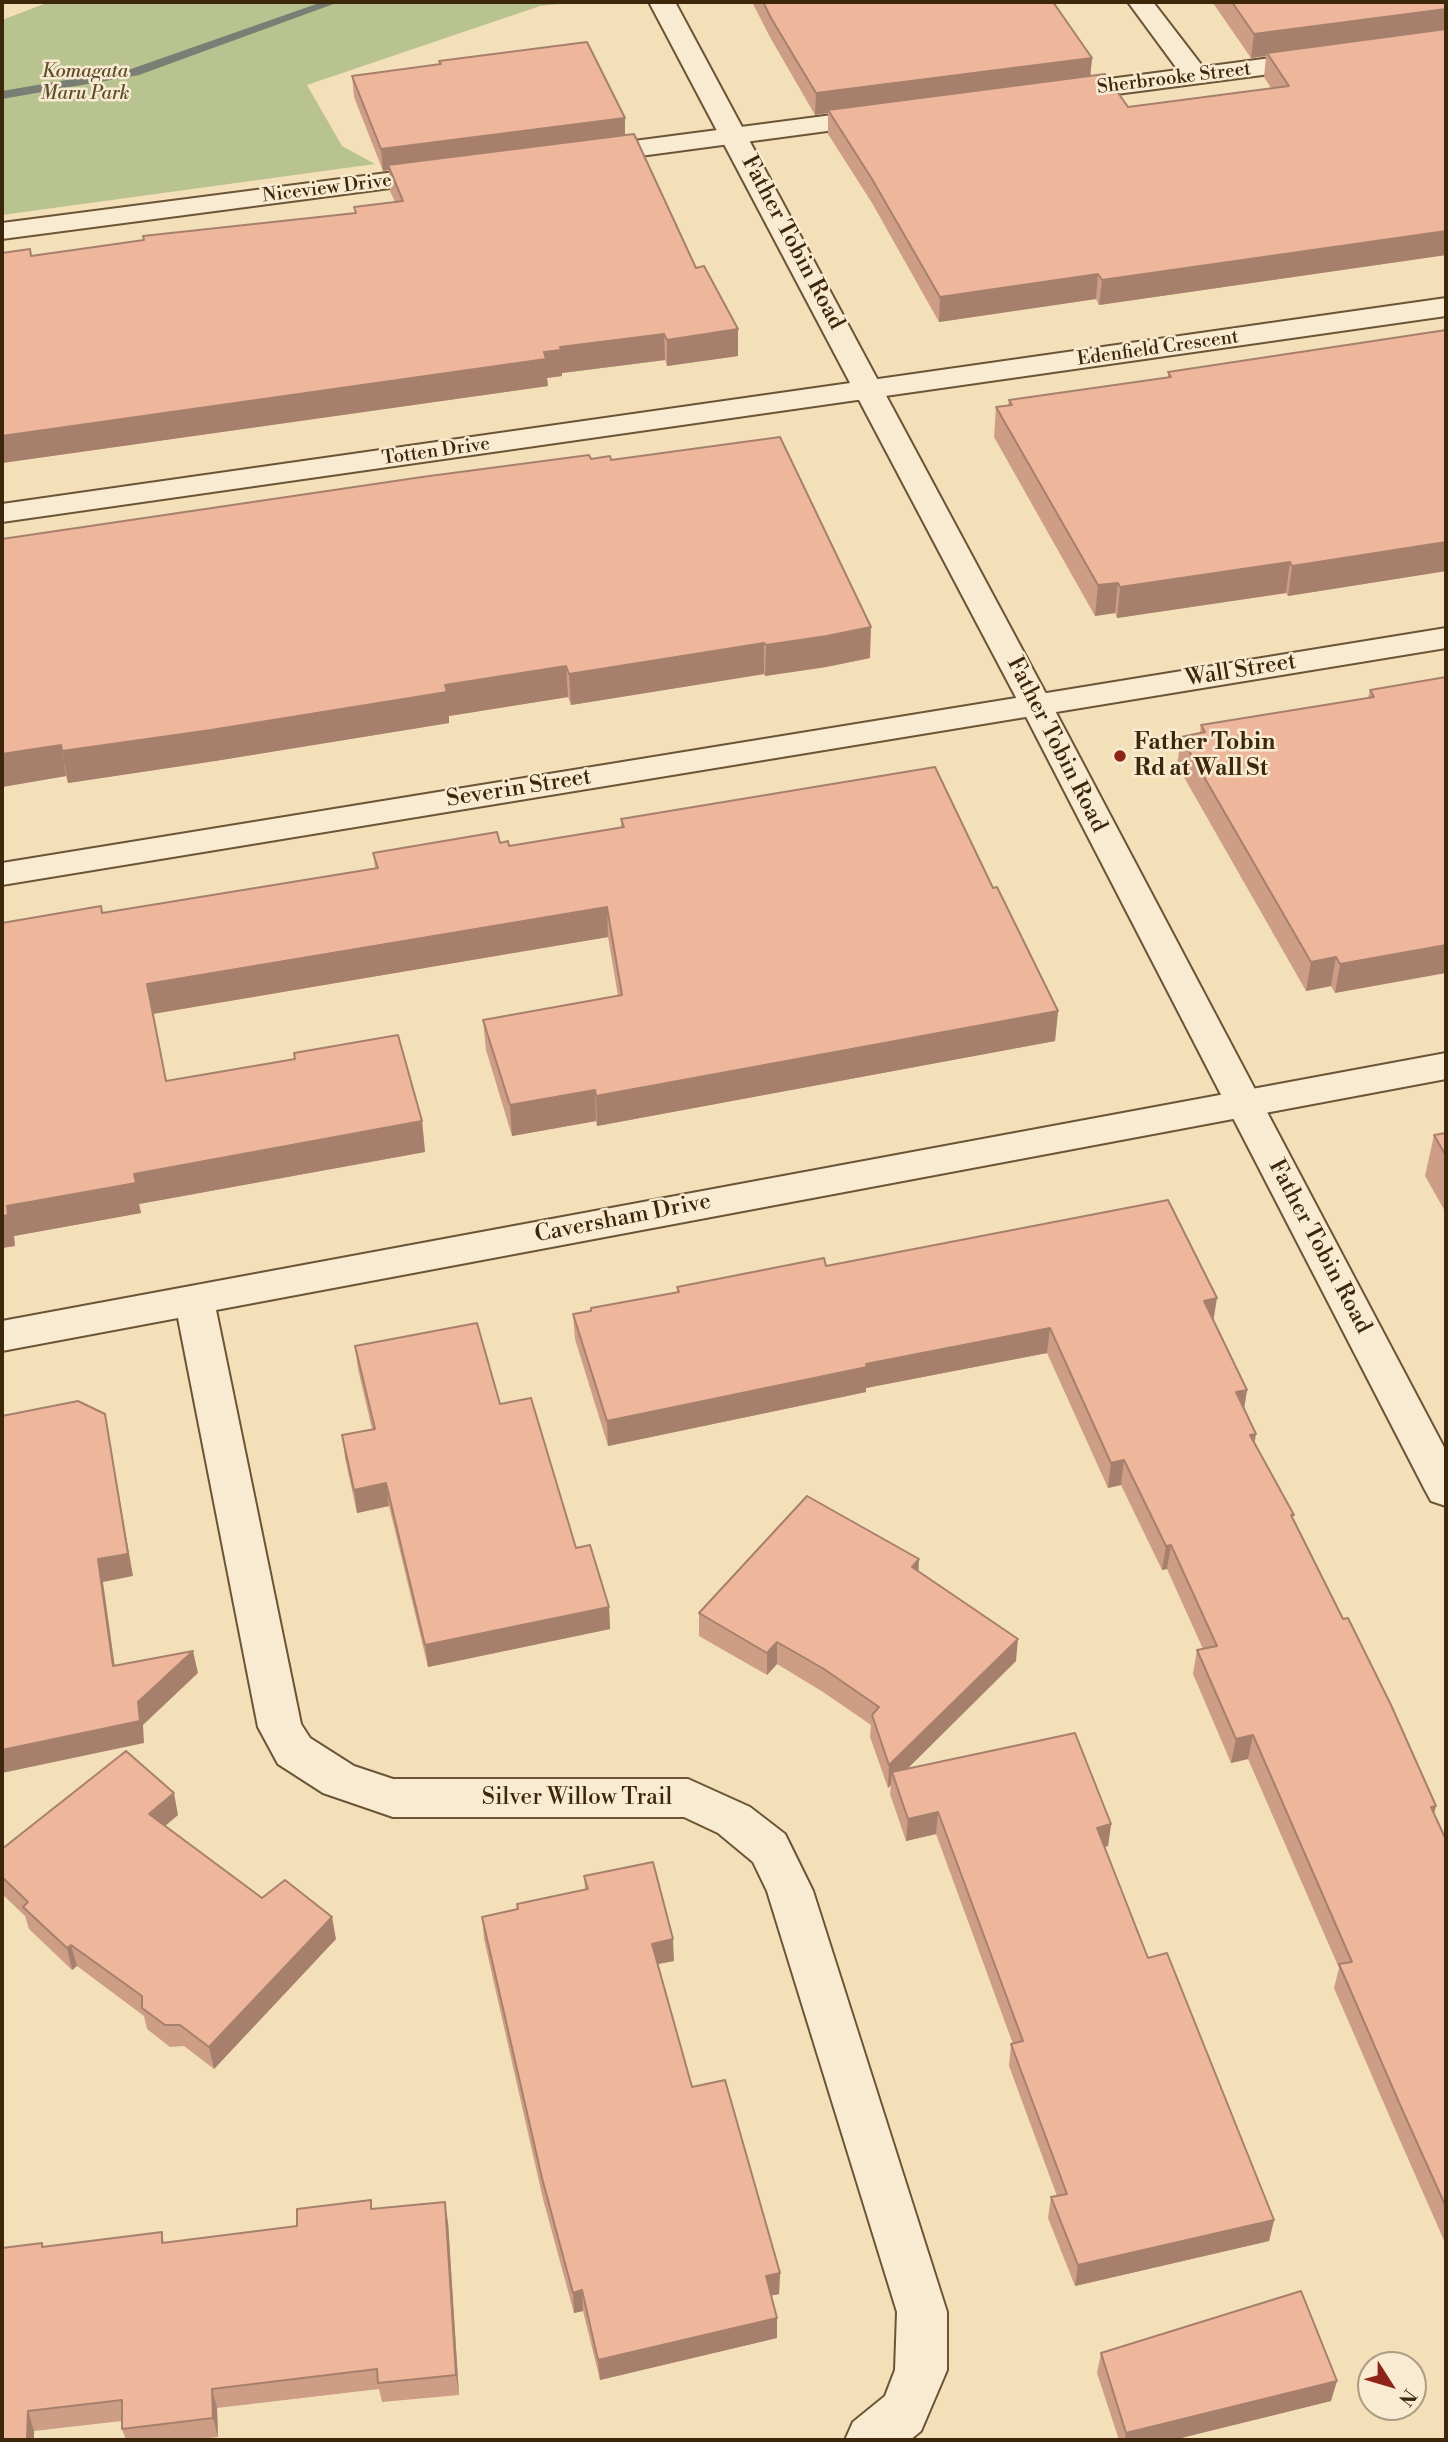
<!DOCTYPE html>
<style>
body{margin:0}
#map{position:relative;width:1448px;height:2442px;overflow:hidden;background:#f4e0b8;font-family:"Libre Bodoni",serif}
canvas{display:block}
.frame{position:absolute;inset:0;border:4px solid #3e260b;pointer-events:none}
.north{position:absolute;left:1357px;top:2351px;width:70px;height:70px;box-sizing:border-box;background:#f8ebd1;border:2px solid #ae9c82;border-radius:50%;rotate:127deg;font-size:19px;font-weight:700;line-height:28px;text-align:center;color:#3e260b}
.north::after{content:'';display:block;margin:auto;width:24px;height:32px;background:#8f2418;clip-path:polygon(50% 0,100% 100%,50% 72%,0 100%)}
</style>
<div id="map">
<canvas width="1448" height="2442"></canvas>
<div class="frame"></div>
<div class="north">N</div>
</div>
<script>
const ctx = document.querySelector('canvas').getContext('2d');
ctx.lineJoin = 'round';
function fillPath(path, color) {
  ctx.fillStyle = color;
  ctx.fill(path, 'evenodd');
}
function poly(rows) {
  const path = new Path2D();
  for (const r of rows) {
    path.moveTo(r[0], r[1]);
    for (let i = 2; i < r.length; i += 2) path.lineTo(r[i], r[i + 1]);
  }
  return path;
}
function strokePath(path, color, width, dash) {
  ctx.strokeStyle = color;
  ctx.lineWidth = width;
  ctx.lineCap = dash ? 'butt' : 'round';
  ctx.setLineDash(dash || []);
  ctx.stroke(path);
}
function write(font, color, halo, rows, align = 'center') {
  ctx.font = font + ' "Libre Bodoni",serif';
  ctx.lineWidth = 5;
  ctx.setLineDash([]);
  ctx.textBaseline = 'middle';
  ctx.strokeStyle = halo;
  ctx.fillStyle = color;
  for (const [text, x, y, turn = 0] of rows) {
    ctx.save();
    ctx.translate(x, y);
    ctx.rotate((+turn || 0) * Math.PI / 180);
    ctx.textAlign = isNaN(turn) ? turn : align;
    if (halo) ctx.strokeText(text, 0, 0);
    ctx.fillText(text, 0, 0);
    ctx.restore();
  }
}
fillPath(poly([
 [49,2,577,2,540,6,307,85,342,146,375,164,2,215,2,20]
]), '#b9c390');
fillPath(poly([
 [322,2,339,2,139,75,2,99,2,91,131,69,322,2]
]), '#797f74');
const minor = poly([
 [1128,2,1153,2,1203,67,1316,52,1325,55,1329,60,1325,65,1316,68,1063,101,1054,99,1050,93,1054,87,1063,85,1178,70,1128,2],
 [878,109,887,111,891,117,887,123,588,163,579,161,575,155,579,149,588,147,878,109],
 [441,166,451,168,454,174,451,180,2,239,2,223,441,166],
 [1446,298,1446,316,2,522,2,504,1446,298],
 [1446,628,1446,648,2,885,2,863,1446,628],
 [1446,1053,1446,1079,216,1310,301,1724,310,1738,354,1766,393,1779,688,1779,750,1807,785,1834,813,1891,947,2312,947,2370,921,2431,910,2440,845,2440,853,2422,885,2396,895,2370,897,2312,767,1891,753,1862,718,1833,684,1817,393,1817,323,1793,278,1764,258,1727,178,1318,2,1351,2,1321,1446,1053]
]);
const tertiary = poly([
 [649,2,675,2,1052,705,1446,1451,1446,1506,1431,1501,1425,1490,1020,705,649,2]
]);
strokePath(minor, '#6c5436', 4);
strokePath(tertiary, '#6c5436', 4);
fillPath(minor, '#f8ebd1');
fillPath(tertiary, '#f8ebd1');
fillPath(poly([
 [752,2,1056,2,1056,5,1092,58,1090,76,1128,107,1271,88,1264,77,1266,56,1251,58,1213,3,1204,4,1203,2,1446,2,1446,255,1099,305,1096,299,939,322,872,203,828,134,828,113,815,115,771,39],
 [439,61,625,135,738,356,667,366,665,360,562,373,562,376,547,378,548,386,2,463,31,256,143,240,143,236,355,213,354,207,395,202,390,191,389,170,383,171,354,97,352,76,439,65],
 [1446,330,1446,571,1288,596,1286,593,1117,618,1115,613,1095,616,994,437,996,407,1008,406,1009,400,1168,377,1168,372],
 [591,459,611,460,870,658,826,667,765,676,764,674,571,705,568,697,449,716,449,723,215,761,68,783,66,776,2,787,422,477],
 [1446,677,1335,993,1331,986,1306,991,1177,765,1181,737,1200,733,1201,725,1368,698,1370,690],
 [621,819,993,888,1058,1011,1055,1041,597,1126,596,1121,512,1136,486,1050,483,1020,618,996,608,937,153,1014,166,1081,294,1059,294,1053,422,1121,425,1152,139,1204,141,1213,14,1236,15,1246,2,1248,2,923,102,913,375,868,373,853,500,843,509,846,621,827],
 [1446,1133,1446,1213,1425,1176,1434,1135],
 [826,1266,1213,1320,1247,1390,1244,1409,1254,1442,1293,1519,1446,1840,1446,2245,1395,2129,1334,1988,1339,1968,1248,1759,1231,1763,1193,1674,1197,1650,1203,1649,1167,1569,1162,1570,1121,1485,1108,1488,1047,1353,866,1388,866,1392,608,1446,575,1339,573,1314,677,1292,677,1287],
 [355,1346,500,1404,576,1548,609,1607,610,1629,428,1667,389,1506,357,1513,345,1458,342,1435,372,1429,358,1369],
 [699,1613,1016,1661,907,1769,1111,1824,1108,1846,1104,1847,1148,1958,1274,2220,1269,2241,1075,2286,1048,2218,1051,2197,1057,2196,1009,2066,1011,2044,1013,2044,936,1834,906,1841,890,1794,891,1785,888,1788,870,1737,871,1725,823,1692,777,1664,767,1675,699,1636],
 [178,1815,165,1826,262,1898,336,1939,214,2069,184,2046,170,2047,147,2029,144,2016,77,1966,72,1970,29,1929,25,1916,2,1894,2,1849],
 [584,1876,674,1961,658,1964,692,2087,780,2273,779,2294,771,2295,777,2338,600,2380,583,2311,574,2313,543,2199,484,1939,482,1917,517,1909,517,1904,585,1890],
 [372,2209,448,2222,459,2395,382,2402,379,2389,217,2408,218,2437,193,2440,126,2440,122,2429,122,2421,34,2431,34,2440,2,2440,43,2247,162,2232,164,2243,297,2226],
 [1101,2353,1331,2401,1173,2440,1119,2440,1097,2373]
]), '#cd9d86');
fillPath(poly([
 [1446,9,1446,32,1267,53,1266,56,1251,58,1254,34],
 [1092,58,1090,79,828,110,828,113,815,115,816,93],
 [625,118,625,139,388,165,389,170,383,171,381,149],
 [1446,231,1446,255,1099,305,1102,280],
 [1098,274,1096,299,939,322,940,297],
 [738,329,738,356,667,366,667,340],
 [664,334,665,360,562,373,562,376,547,378,548,386,2,463,2,436,544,352,560,347],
 [1446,542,1446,571,1288,596,1292,566],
 [1290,562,1286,593,1117,618,1120,587],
 [1118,583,1115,613,1095,616,1098,585],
 [871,627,870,658,826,667,765,676,766,645],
 [764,643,764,674,571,705,569,674],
 [566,666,568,697,449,716,449,723,215,761,68,783,62,751,445,685],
 [61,745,66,776,2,787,2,754],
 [607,907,608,937,152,1014,147,984],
 [1446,945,1446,973,1335,993,1340,964],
 [1336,957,1331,986,1306,991,1311,962],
 [1058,1011,1055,1041,597,1126,596,1096],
 [595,1090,596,1121,512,1136,510,1105],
 [422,1121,425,1152,139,1204,141,1213,14,1236,15,1246,2,1248,2,1216,7,1206,134,1174],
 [1217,1298,1213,1323,1204,1301],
 [1050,1328,1047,1353,866,1388,866,1392,608,1446,607,1421,866,1364],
 [1247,1390,1243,1415,1236,1392],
 [105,1414,133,1576,103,1582,118,1689,113,1666,98,1559],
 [1256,1434,1252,1459,1250,1435],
 [1124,1460,1121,1485,1108,1488,1111,1463],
 [386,1483,389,1506,357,1513,354,1490],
 [1171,1545,1167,1569,1162,1570,1166,1546],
 [919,1559,918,1582,912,1567],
 [609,1607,610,1629,428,1667,425,1645],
 [1018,1639,1016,1661,895,1781,892,1772,891,1785,888,1788,889,1765],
 [777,1642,777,1664,767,1675,767,1653],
 [193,1651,198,1673,143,1725,144,1743,2,1773,2,1750,138,1702],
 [1253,1735,1248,1759,1231,1763,1236,1739],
 [174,1793,178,1815,153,1836,149,1814],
 [1436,1806,1430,1830,1431,1807],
 [938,1812,936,1834,906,1841,908,1819],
 [1111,1824,1108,1846,1094,1850,1097,1828],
 [332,1917,336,1939,214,2069,209,2047],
 [673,1939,674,1961,652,1965,652,1944],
 [71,1945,77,1966,72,1970,67,1948],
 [445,2202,448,2222,459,2395,456,2375],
 [1274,2220,1269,2241,1075,2286,1078,2265],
 [780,2273,779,2294,765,2297,766,2276],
 [582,2290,583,2311,574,2313,573,2293],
 [777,2318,777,2338,600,2380,598,2360],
 [1337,2381,1331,2401,1173,2440,1125,2440,1126,2433],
 [212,2389,217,2408,218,2437,213,2418],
 [28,2411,34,2431,34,2440,27,2440]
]), '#a7806d');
const building = poly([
 [763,2,1053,2,1092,58,816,93,771,18,763,2],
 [1232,2,1446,2,1446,9,1254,34,1232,2],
 [1446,29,1446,231,1102,280,1098,274,940,297,872,179,828,110,1105,74,1128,107,1289,86,1267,53,1446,29],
 [587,42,625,118,381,149,352,76,441,64,439,61,587,42],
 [634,134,696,268,704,266,738,329,667,340,664,334,560,347,561,350,544,352,546,359,2,436,2,253,30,249,31,256,144,240,143,236,356,213,354,207,403,201,388,165,634,134],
 [1446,330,1446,542,1292,566,1290,562,1120,587,1118,583,1098,585,996,407,1012,405,1009,400,1171,377,1168,372,1446,330],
 [780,437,871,627,827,636,766,645,764,643,569,674,566,666,445,685,447,692,211,730,62,751,61,745,2,754,2,539,422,477,589,455,591,459,610,456,611,460,780,437],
 [1446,677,1446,945,1340,964,1336,957,1311,962,1181,737,1205,732,1201,725,1374,697,1370,690,1446,677],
 [935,767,993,888,997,887,1058,1011,596,1096,595,1090,510,1105,483,1020,622,995,607,907,147,984,166,1081,295,1059,294,1053,398,1035,422,1121,134,1174,136,1183,7,1206,8,1215,2,1216,2,923,101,906,102,913,378,868,373,853,497,832,500,843,508,841,509,846,624,827,621,819,935,767],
 [1446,1133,1446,1156,1434,1135,1446,1133],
 [1168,1200,1217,1298,1204,1301,1247,1390,1236,1392,1256,1434,1250,1435,1294,1515,1291,1515,1343,1619,1348,1618,1391,1705,1436,1806,1431,1807,1446,1840,1446,2207,1401,2107,1339,1964,1352,1962,1253,1735,1236,1739,1197,1650,1217,1646,1171,1545,1166,1546,1124,1460,1111,1463,1050,1328,866,1364,867,1367,607,1421,573,1314,591,1311,591,1308,679,1292,677,1287,824,1258,826,1266,1168,1200],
 [477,1323,500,1404,531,1398,576,1548,590,1545,609,1607,425,1645,386,1483,354,1490,342,1435,375,1429,355,1346,477,1323],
 [78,1401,105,1414,128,1554,98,1559,113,1666,193,1651,138,1702,140,1721,2,1750,2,1416,78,1401],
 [807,1496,919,1559,912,1567,1018,1639,889,1765,872,1715,879,1707,824,1669,777,1642,767,1653,699,1613,807,1496],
 [1075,1733,1111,1824,1097,1828,1148,1958,1167,1953,1274,2220,1078,2265,1051,2197,1067,2194,1011,2044,1023,2041,938,1812,908,1819,892,1772,1075,1733],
 [126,1751,174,1793,149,1814,262,1898,285,1880,332,1917,209,2047,180,2025,165,2025,142,2008,142,1996,71,1945,67,1948,23,1907,28,1902,2,1877,2,1849,126,1751],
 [653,1862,673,1939,652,1944,692,2087,725,2080,780,2273,766,2276,777,2318,598,2360,582,2290,573,2293,542,2178,482,1917,518,1909,517,1904,588,1889,584,1876,653,1862],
 [371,2200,371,2209,445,2202,456,2375,378,2383,377,2369,212,2389,213,2418,122,2429,122,2400,28,2411,27,2440,2,2440,2,2248,42,2243,42,2247,162,2232,162,2243,297,2226,297,2209,371,2200],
 [1301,2291,1337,2381,1126,2433,1101,2353,1301,2291]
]);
fillPath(building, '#eeb79c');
strokePath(building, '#a7806d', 2);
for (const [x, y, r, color] of [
 [1120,756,7,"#8f2418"]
]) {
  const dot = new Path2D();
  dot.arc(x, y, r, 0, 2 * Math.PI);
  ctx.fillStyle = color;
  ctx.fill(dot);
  strokePath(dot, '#f8ebd1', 2.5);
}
write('italic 19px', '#5d4d2c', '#f8ebd1', [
 ["Komagata",85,72],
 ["Maru Park",85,94]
]);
write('19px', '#3e260b', '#f8ebd1', [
 ["Sherbrooke Street",1174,79,-7],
 ["Niceview Drive",327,189,-7],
 ["Edenfield Crescent",1158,349,-8],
 ["Totten Drive",436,452,-8]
]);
write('23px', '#3e260b', '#f8ebd1', [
 ["Father Tobin Road",792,243,62],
 ["Wall Street",1241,671,-9],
 ["Father Tobin Road",1056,745,63],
 ["Severin Street",519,789,-9],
 ["Caversham Drive",623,1219,-11],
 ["Father Tobin Road",1319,1247,62],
 ["Silver Willow Trail",577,1798]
]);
write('bold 23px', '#3e260b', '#f8ebd1', [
 ["Father Tobin",1134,743],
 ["Rd at Wall St",1134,769]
], 'left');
</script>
